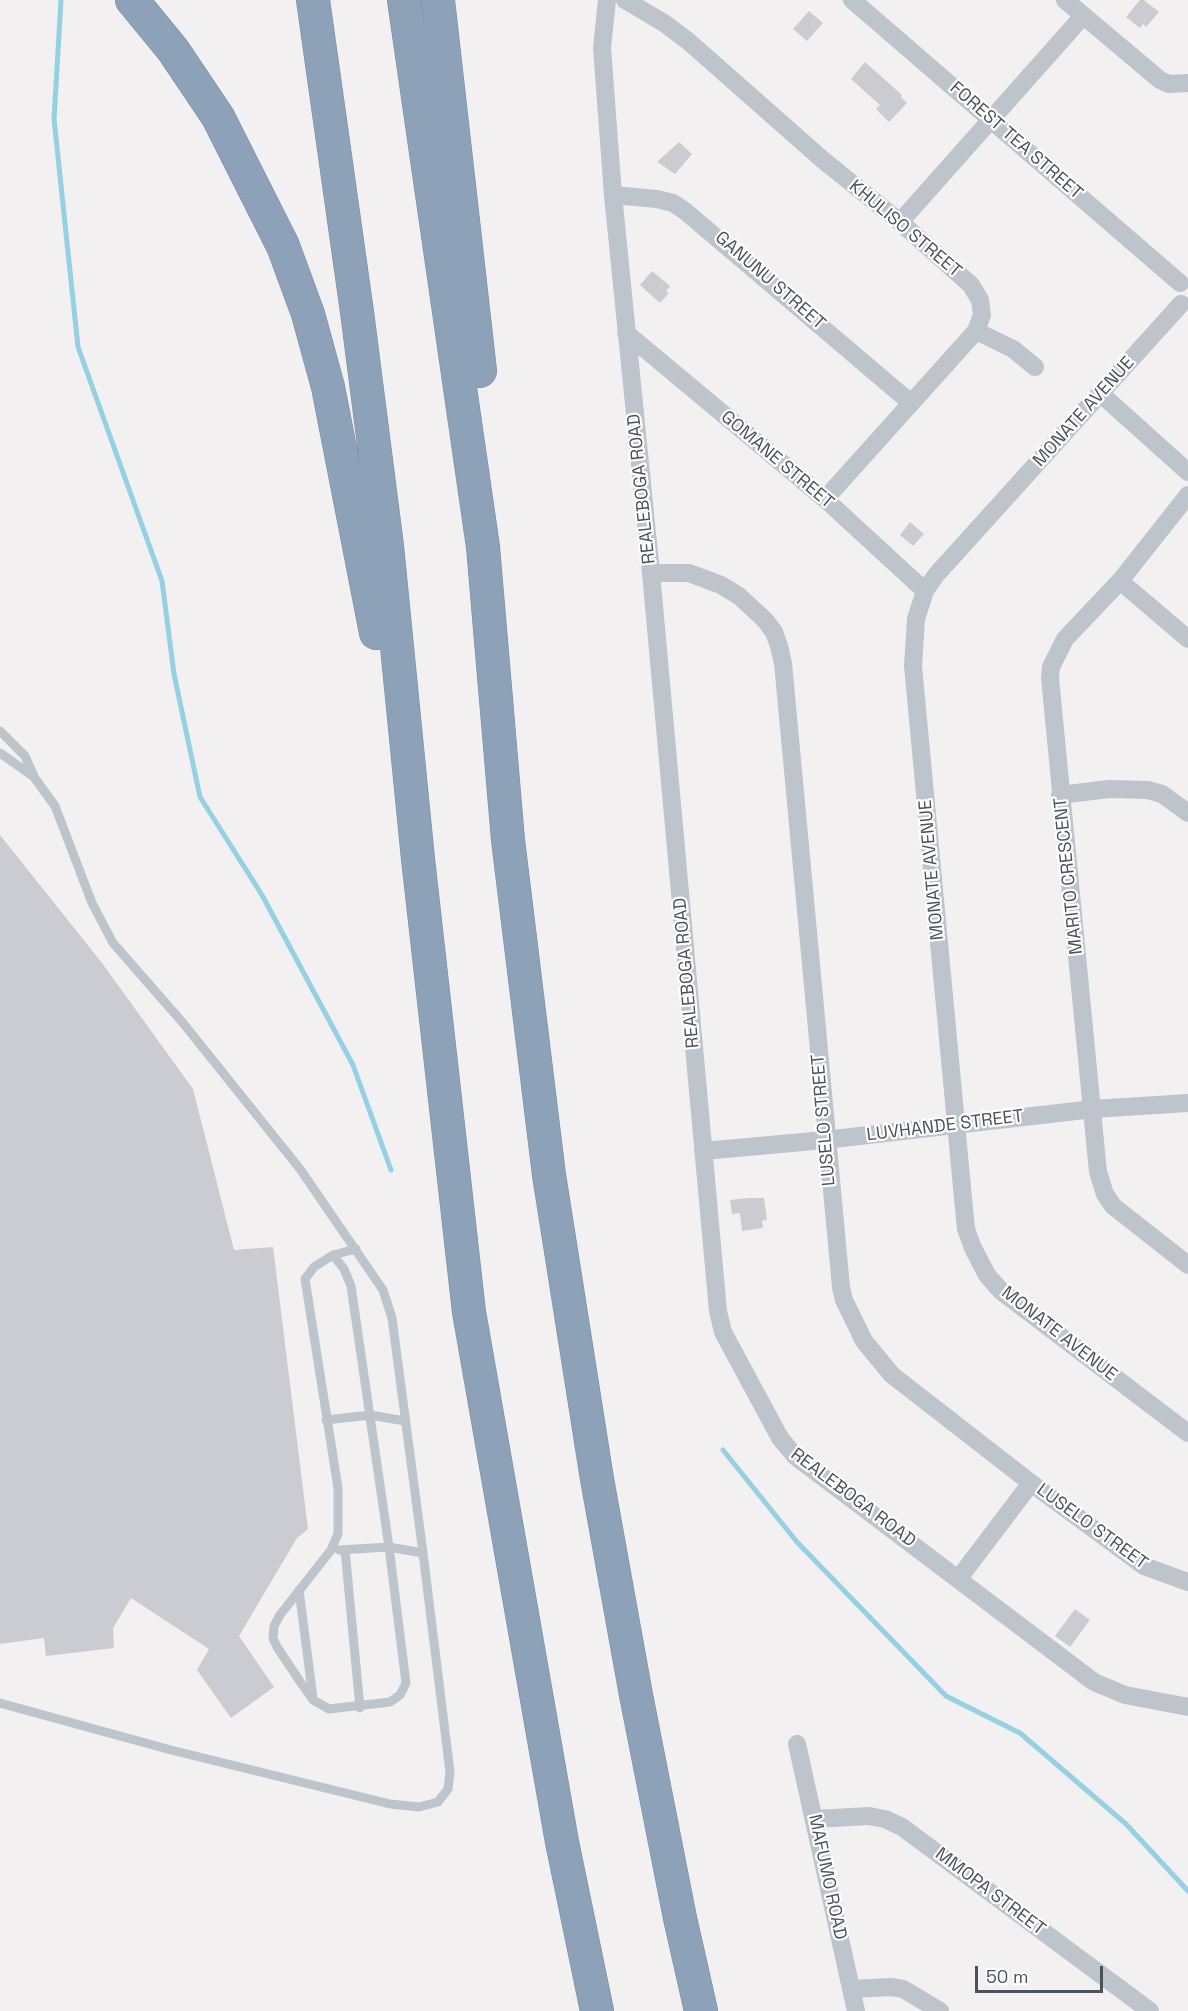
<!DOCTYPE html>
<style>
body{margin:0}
#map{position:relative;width:1188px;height:2011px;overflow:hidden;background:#f2f0f0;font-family:"Space Grotesk",sans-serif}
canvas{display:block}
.scale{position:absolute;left:975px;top:1966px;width:128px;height:27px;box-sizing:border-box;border:3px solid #4a525b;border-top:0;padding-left:8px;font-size:18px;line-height:21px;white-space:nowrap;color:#4a525b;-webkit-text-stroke:4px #fff;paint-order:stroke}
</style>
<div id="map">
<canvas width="1188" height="2011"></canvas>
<div class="scale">50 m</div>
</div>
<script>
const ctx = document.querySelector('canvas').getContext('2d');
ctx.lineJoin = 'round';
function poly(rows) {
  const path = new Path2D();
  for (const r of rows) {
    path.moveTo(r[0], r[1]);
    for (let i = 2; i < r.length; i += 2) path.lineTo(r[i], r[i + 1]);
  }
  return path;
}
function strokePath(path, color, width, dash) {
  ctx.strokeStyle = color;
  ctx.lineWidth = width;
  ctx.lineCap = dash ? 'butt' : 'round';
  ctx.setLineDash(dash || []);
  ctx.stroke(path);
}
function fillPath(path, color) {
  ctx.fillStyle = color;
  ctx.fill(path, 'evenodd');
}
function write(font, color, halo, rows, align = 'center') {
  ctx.font = font + ' "Space Grotesk",sans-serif';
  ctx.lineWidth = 4.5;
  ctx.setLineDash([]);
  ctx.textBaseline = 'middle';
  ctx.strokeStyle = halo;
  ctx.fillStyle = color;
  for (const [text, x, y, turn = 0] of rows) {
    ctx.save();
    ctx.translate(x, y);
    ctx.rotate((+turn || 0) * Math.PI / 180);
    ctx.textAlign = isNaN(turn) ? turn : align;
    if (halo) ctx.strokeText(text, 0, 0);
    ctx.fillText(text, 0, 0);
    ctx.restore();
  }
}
strokePath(poly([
 [61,0,54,119,78,347,162,581,174,674,200,797,262,895,353,1065,391,1170],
 [723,1450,797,1542,946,1696,1020,1733,1126,1824,1188,1891]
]), '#96d0e3', 5);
fillPath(poly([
 [1140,0,1144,0,1159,12,1146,27,1143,24,1140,28,1126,17],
 [809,11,823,23,807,41,793,29],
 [865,62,902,95,901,97,907,103,889,122,876,109,880,105,851,79],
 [679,142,692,154,675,174,657,162],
 [652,271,670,286,666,291,669,293,660,303,640,285],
 [910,522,924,534,913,546,900,535],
 [0,835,102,963,193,1089,234,1250,273,1247,308,1529,297,1538,239,1636,274,1687,231,1718,197,1670,209,1649,131,1598,113,1628,114,1648,46,1656,44,1638,0,1644],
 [747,1198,764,1198,767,1220,762,1221,763,1228,742,1231,740,1213,732,1214,730,1200],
 [1075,1609,1090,1620,1070,1647,1055,1636]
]), '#cbccd2');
const highway = poly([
 [132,0,173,50,218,117,283,246,308,314,328,387,376,633],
 [313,0,357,312,387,546,418,859,469,1312,562,1842,597,2011],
 [404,0,483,547,508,840,549,1175,597,1479,636,1695,680,1918,701,2011],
 [438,0,480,371]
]);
strokePath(highway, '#798ca5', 34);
strokePath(poly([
 [0,731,25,756,34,776],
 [0,753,34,777,55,806,92,903,113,943,183,1023,300,1169,383,1290,392,1318,423,1553,450,1772,448,1789,438,1802,419,1807,390,1804,171,1750,0,1703],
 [333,1255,344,1269,351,1286,389,1547,406,1683,400,1695,390,1702,329,1709,313,1700,303,1686,277,1647,273,1638,274,1626,280,1615,331,1550,338,1534,338,1488,305,1279,314,1267,333,1255,356,1249],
 [326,1420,370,1415,405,1421],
 [339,1550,389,1547,423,1553],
 [345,1550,360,1708],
 [299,1590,313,1698]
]), '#bdc4cb', 9);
strokePath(poly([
 [607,0,602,48,613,195,651,573,718,1311,723,1332,780,1438,795,1456,1094,1682,1125,1695,1188,1707],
 [625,0,664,23,688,41,823,160,900,222,971,285,980,300,982,315,976,331,825,499],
 [852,0,1180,283],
 [1065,0,1160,80,1169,84,1188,83],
 [613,195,657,199,673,203,685,211,911,403],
 [900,222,1083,16],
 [1181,304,936,575,925,591,916,619,913,666,963,1198,966,1229,973,1248,987,1275,1001,1291,1188,1433],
 [976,331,1013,349,1035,367],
 [626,333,825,499,925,591],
 [1101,394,1188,472],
 [1188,495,1120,581,1065,639,1051,667,1050,678,1098,1172,1105,1194,1113,1206,1188,1265],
 [651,573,689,573,721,585,739,596,765,620,774,632,779,646,783,663,841,1287,844,1300,864,1341,892,1375,1031,1483,1144,1566,1188,1582],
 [1120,581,1188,639],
 [1060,795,1109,789,1148,790,1162,794,1188,813],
 [703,1151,825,1140,1093,1109,1188,1103],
 [959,1578,1031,1483],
 [797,1744,856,2011],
 [815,1819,869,1816,885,1819,902,1827,1150,2011],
 [851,1989,891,1987,903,1989,940,2011]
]), '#bdc4cb', 18);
strokePath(highway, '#8da1b9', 33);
write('18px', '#4a525b', '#fff', [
 ["FOREST TEA STREET",1016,141,41],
 ["KHULISO STREET",905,229,40],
 ["GANUNU STREET",770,281,41],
 ["MONATE AVENUE",1084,412,-48],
 ["GOMANE STREET",777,460,40],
 ["REALEBOGA ROAD",642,489,-96],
 ["MONATE AVENUE",932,870,-95],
 ["MARITO CRESCENT",1069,876,-96],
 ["REALEBOGA ROAD",687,973,-95],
 ["LUSELO STREET",824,1120,-95],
 ["LUVHANDE STREET",945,1126,-7],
 ["MONATE AVENUE",1059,1334,38],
 ["REALEBOGA ROAD",853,1498,37],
 ["LUSELO STREET",1092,1527,36],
 ["MAFUMO ROAD",827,1877,78],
 ["MMOPA STREET",990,1892,37]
]);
</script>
